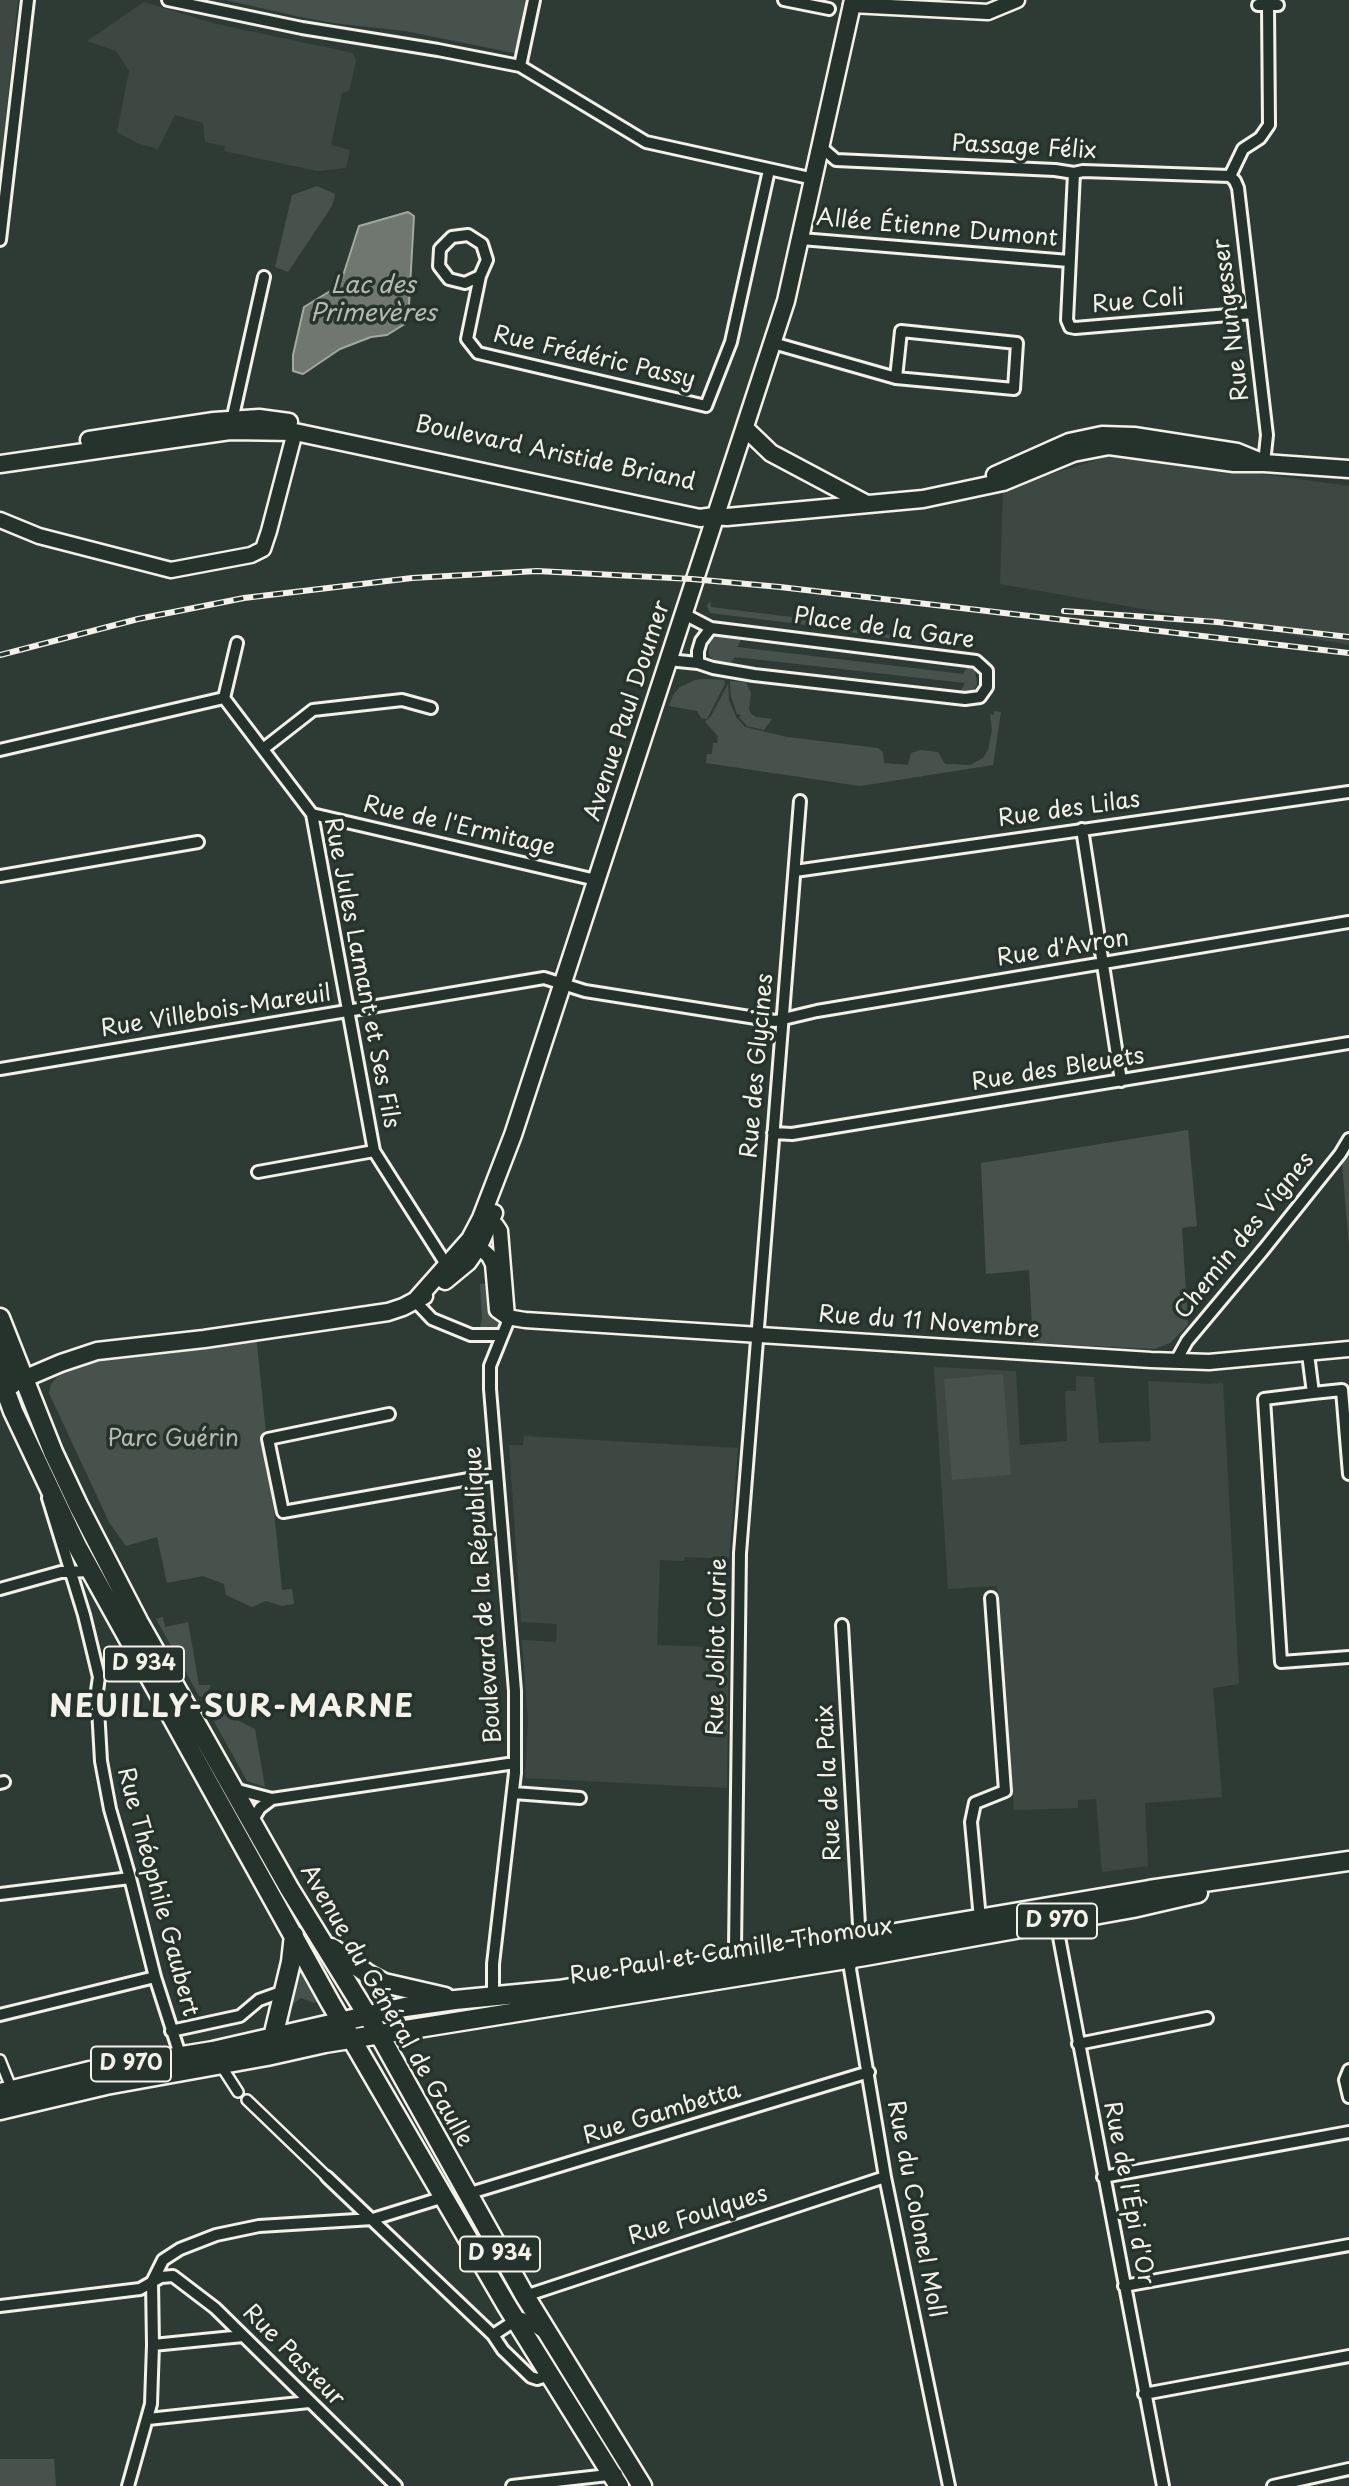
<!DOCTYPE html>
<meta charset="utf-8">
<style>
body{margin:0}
canvas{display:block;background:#2e3b34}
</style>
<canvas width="1349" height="2486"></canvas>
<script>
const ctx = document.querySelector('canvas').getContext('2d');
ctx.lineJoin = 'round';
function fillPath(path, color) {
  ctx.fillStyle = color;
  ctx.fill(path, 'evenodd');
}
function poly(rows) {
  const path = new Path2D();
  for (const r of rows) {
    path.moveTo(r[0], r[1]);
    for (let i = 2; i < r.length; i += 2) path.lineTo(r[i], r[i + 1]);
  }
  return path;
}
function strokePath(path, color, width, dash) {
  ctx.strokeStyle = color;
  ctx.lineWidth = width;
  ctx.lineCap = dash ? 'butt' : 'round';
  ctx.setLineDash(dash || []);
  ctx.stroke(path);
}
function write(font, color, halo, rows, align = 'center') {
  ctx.font = font + ' "Playpen Sans",sans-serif';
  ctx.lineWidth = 7;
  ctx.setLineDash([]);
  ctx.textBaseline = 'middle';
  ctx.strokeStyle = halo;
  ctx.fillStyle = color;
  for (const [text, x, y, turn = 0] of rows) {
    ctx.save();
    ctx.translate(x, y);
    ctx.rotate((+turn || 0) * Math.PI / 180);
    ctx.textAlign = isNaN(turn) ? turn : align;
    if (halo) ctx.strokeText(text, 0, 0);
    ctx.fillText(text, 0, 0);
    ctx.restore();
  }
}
fillPath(poly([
 [0,0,18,0,0,177],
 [144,2,216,24,353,53,356,61,349,91,342,93,331,145,350,150,346,168,317,171,224,151,225,146,205,142,203,123,175,115,158,149,137,143,117,132,129,71,116,51,87,41],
 [1116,454,1349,486,1349,645,1000,584,1003,489],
 [934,1367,1016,1371,1020,1445,1067,1441,1065,1391,1076,1391,1076,1376,1094,1377,1099,1443,1151,1441,1148,1381,1208,1384,1223,1383,1239,1684,1213,1688,1222,1797,1145,1803,1148,1866,1102,1872,1096,1799,1078,1800,1078,1808,1014,1810,997,1586,948,1589],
 [524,1436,738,1448,729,1559,685,1557,684,1561,660,1560,657,1645,729,1648,727,1788,525,1778,528,1721,522,1640,556,1642,557,1624,521,1622,509,1445,523,1445]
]), '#3c4841');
fillPath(poly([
 [226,0,525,0,517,48,514,53,405,31,333,23,296,16],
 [317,186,335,194,332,206,288,272,275,267,292,195],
 [710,601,711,607,808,619,856,630,914,638,913,642,799,624,710,613,707,606],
 [721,635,743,637,737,647,963,674,969,664,975,669,977,685,971,694,959,694,965,683,735,657,728,667,715,662,709,655,709,643,714,638],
 [705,679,724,680,725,684,707,719,701,718,697,711,669,706,673,695,680,687,695,680],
 [730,681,746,682,751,693,749,709,751,714,756,717,772,719,764,730,747,726,739,717,741,715,737,714,731,697],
 [728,684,729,700,736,717,745,727,787,737,878,748,883,752,884,763,908,765,911,753,920,750,938,752,945,764,970,765,983,758,988,750,992,730,990,714,994,715,994,711,1001,712,993,765,860,786,706,763,707,754,712,754,713,743,717,743,718,736,705,722,711,716],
 [1188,1130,1197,1226,1182,1228,1188,1325,1170,1343,1154,1349,1033,1343,1029,1270,986,1274,981,1163],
 [1349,1154,1349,1246,1342,1164],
 [489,1283,492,1314,501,1321,501,1327,494,1331,473,1330,480,1327,482,1319,480,1284],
 [256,1335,282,1590,292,1589,294,1604,282,1606,266,1601,252,1607,226,1595,224,1584,203,1576,167,1583,157,1537,126,1546,109,1522,49,1393,51,1384,57,1377,84,1361],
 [1003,1374,1011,1475,952,1480,944,1379],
 [163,1617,165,1627,188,1622,199,1685,211,1685,205,1698,199,1696,156,1619],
 [213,1708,255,1729,265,1787,247,1781,210,1714],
 [297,1958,321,2000,314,2003,301,1998,289,2007],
 [0,2459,54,2459,56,2486,0,2486]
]), '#48524c');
const water = poly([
 [408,212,414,216,408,322,387,335,371,337,340,349,303,374,293,371,293,355,304,307,340,285,359,226,408,212]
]);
fillPath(water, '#6f7770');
strokePath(water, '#a4a8a0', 2);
const pedestrian = poly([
 [0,2060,12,2090],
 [220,2064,238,2092],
 [247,2100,327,2177]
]);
const minor = poly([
 [168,0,302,28,438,50,520,66,646,142,814,179],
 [784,0,829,9],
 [1258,5,1278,5],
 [520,66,534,0],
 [821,147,836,160,1055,170,1074,173,1083,171,1230,176],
 [1074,173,1067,320,1070,327,1075,328,1252,313],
 [1230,176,1235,181,1238,188,1267,435,1264,463],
 [1230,176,1243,149,1260,138,1269,125,1268,5],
 [801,239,1069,261],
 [0,240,28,0],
 [480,276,465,283,449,279,439,266,440,249,452,237,468,235,482,244,487,260,480,276,467,339,478,353,706,406,731,342,769,170],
 [773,343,896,378,1014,389,1017,343,901,331,896,378],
 [231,425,264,277],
 [668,660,698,663,713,668,754,675,965,699,980,697,987,687,987,671,976,661,711,628,684,614],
 [698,663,698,651,701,641,711,628],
 [224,698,237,643],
 [263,749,313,710,402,700,431,708],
 [0,750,224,698,312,814,374,1151,449,1269],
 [312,814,596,880],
 [1082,829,1121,1081],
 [795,871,1349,792],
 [0,876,198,842],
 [0,1069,544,978,585,991,775,1021,817,1011,1349,922],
 [773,1133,792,1134,1349,1043],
 [258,1172,374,1151],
 [415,1301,432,1319,471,1335,502,1335],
 [1308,1354,1313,1393,1342,1390,1349,1474],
 [1176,1361,1187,1341,1264,1249,1340,1154,1349,1139],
 [1313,1393,1264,1399,1281,1662,1349,1657],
 [389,1414,268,1439,283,1512,497,1474],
 [48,1498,84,1615,99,1677,97,1691,101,1761,110,1809,130,1878,155,1977,182,2061],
 [0,1589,61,1572,92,1571],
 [842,1625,859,1925,850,1969,885,2177,949,2486],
 [0,1783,4,1782],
 [234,1789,272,1799,508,1764,515,1764],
 [514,1793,580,1798],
 [251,1823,260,1808,272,1799],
 [0,1894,130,1878],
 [1055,1916,1163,2486],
 [980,1919,971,1822,975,1803,1005,1791,991,1598],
 [737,1964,735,1949,740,1553,800,801],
 [493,1997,493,1964,515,1773,515,1691,490,1389,490,1366,507,1324,507,1317],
 [0,2015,155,1977],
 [171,2031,240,2016,259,2000,284,1991],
 [1078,2044,1207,2018],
 [1349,2070,1345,2080,1349,2097],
 [327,2177,493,2335,503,2350,531,2377,537,2379,550,2375],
 [1103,2177,1349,2132],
 [467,2194,869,2072],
 [1124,2286,1349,2245],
 [525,2296,885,2177],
 [0,2306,140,2289,161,2277,173,2276,215,2308,396,2486],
 [493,2335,516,2320,522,2318,541,2331],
 [153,2345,243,2336],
 [1144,2394,1349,2356],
 [148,2419,309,2402],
 [128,2486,151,2404,153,2345,152,2282,163,2260,180,2249,216,2235,259,2226,373,2219,444,2197],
 [512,2486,617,2474],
 [1273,2486,1349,2469]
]);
const tertiary = poly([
 [851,5,988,12,1017,0],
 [0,520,39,536,171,570,251,555,263,549,269,531,295,432],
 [481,1218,496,1225,500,1231,507,1317],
 [471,1240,489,1256,493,1264,497,1310,507,1317,525,1320,1151,1360,1209,1362,1349,1349]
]);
const secondary = poly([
 [746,429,771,453,865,503],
 [89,440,214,421,259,418,289,422],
 [0,464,230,431,295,432,700,518,714,516,727,517,923,499,1003,482,1073,453,1109,446,1234,463,1264,463,1349,469],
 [995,475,1069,442,1102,435,1134,436,1237,452,1259,461],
 [445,1281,468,1262,479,1246,494,1213],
 [415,1301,470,1239,481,1218,513,1135,786,301,853,0],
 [14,1383,61,1363,97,1351,204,1339,388,1312,403,1307,424,1296]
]);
const primary = poly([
 [0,1318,53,1452,78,1505,139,1623,289,1888,379,2034,525,2296,642,2486],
 [0,1352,12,1384],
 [0,1376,13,1411,77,1546,330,2002,507,2306,619,2486],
 [332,1948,369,1975,384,1983,445,1997],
 [273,2037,291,1962,294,1935],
 [0,2093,90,2071,213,2051,405,2007,455,2000,559,1990,1149,1890,1349,1861],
 [0,2110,106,2085,267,2056,325,2043,865,1956,1133,1908,1198,1893]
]);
strokePath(pedestrian, '#f4f1e8', 14);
strokePath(minor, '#f4f1e8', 16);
strokePath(tertiary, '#f4f1e8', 19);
strokePath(secondary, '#f4f1e8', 21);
strokePath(primary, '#f4f1e8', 23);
strokePath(pedestrian, '#26332d', 9);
strokePath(minor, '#26332d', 10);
strokePath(tertiary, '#26332d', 14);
strokePath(secondary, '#26332d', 16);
strokePath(primary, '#26332d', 18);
const rail = poly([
 [1064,611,1217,622,1349,637],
 [0,655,138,619,244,598,412,578,537,571,692,579,780,587,1349,653]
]);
strokePath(rail, '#f4f1e8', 6);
strokePath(rail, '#26332d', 3.5, [10]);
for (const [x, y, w] of [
 [144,1664,80],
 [1057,1921,80],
 [131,2064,80],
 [500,2254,80]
]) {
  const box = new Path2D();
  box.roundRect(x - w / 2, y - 17.5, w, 35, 5);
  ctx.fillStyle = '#26332d';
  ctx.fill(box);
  strokePath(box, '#f4f1e8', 2);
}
write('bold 21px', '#f4f1e8', null, [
 ["D 934",144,1664],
 ["D 970",1057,1921],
 ["D 970",131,2064],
 ["D 934",500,2254]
]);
write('23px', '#f4f1e8', '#26332d', [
 ["Passage Félix",1024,148,3],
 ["Allée Étienne Dumont",937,229,5],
 ["Rue Coli",1138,302,-5],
 ["Rue Nungesser",1232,320,-97],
 ["Rue Frédéric Passy",594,358,13],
 ["Boulevard Aristide Briand",555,454,12],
 ["Place de la Gare",884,629,8],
 ["Avenue Paul Doumer",628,711,-72],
 ["Rue des Lilas",1069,810,-8],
 ["Rue de l'Ermitage",459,827,13],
 ["Rue d'Avron",1063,949,-9],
 ["Rue Jules Lamant et Ses Fils",361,973,79],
 ["Rue Villebois-Mareuil",216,1012,-9],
 ["Rue des Glycines",758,1066,-85],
 ["Rue des Bleuets",1058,1070,-9],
 ["Chemin des Vignes",1245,1236,-51],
 ["Rue du 11 Novembre",929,1323,4],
 ["Boulevard de la République",484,1595,-94],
 ["Rue Joliot Curie",718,1647,-89],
 ["Rue de la Paix",830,1783,-93],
 ["Rue Théophile Gaubert",157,1892,75],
 ["Rue Paul et Camille Thomoux",731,1952,-9],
 ["Avenue du Général de Gaulle",386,2006,60],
 ["Rue Gambetta",662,2114,-17],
 ["Rue de l'Épi d'Or",1128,2193,79],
 ["Rue du Colonel Moll",915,2209,79],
 ["Rue Foulques",698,2216,-18],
 ["Rue Pasteur",293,2356,45]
]);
write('23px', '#b8b9b1', '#26332d', [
 ["Parc Guérin",173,1440]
]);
write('italic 24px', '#b8bab2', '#26332d', [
 ["Lac des",373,286],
 ["Primevères",373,314]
]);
ctx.letterSpacing = '2px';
write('bold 30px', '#f4f1e8', '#26332d', [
 ["NEUILLY-SUR-MARNE",232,1709]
]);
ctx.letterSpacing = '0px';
</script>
